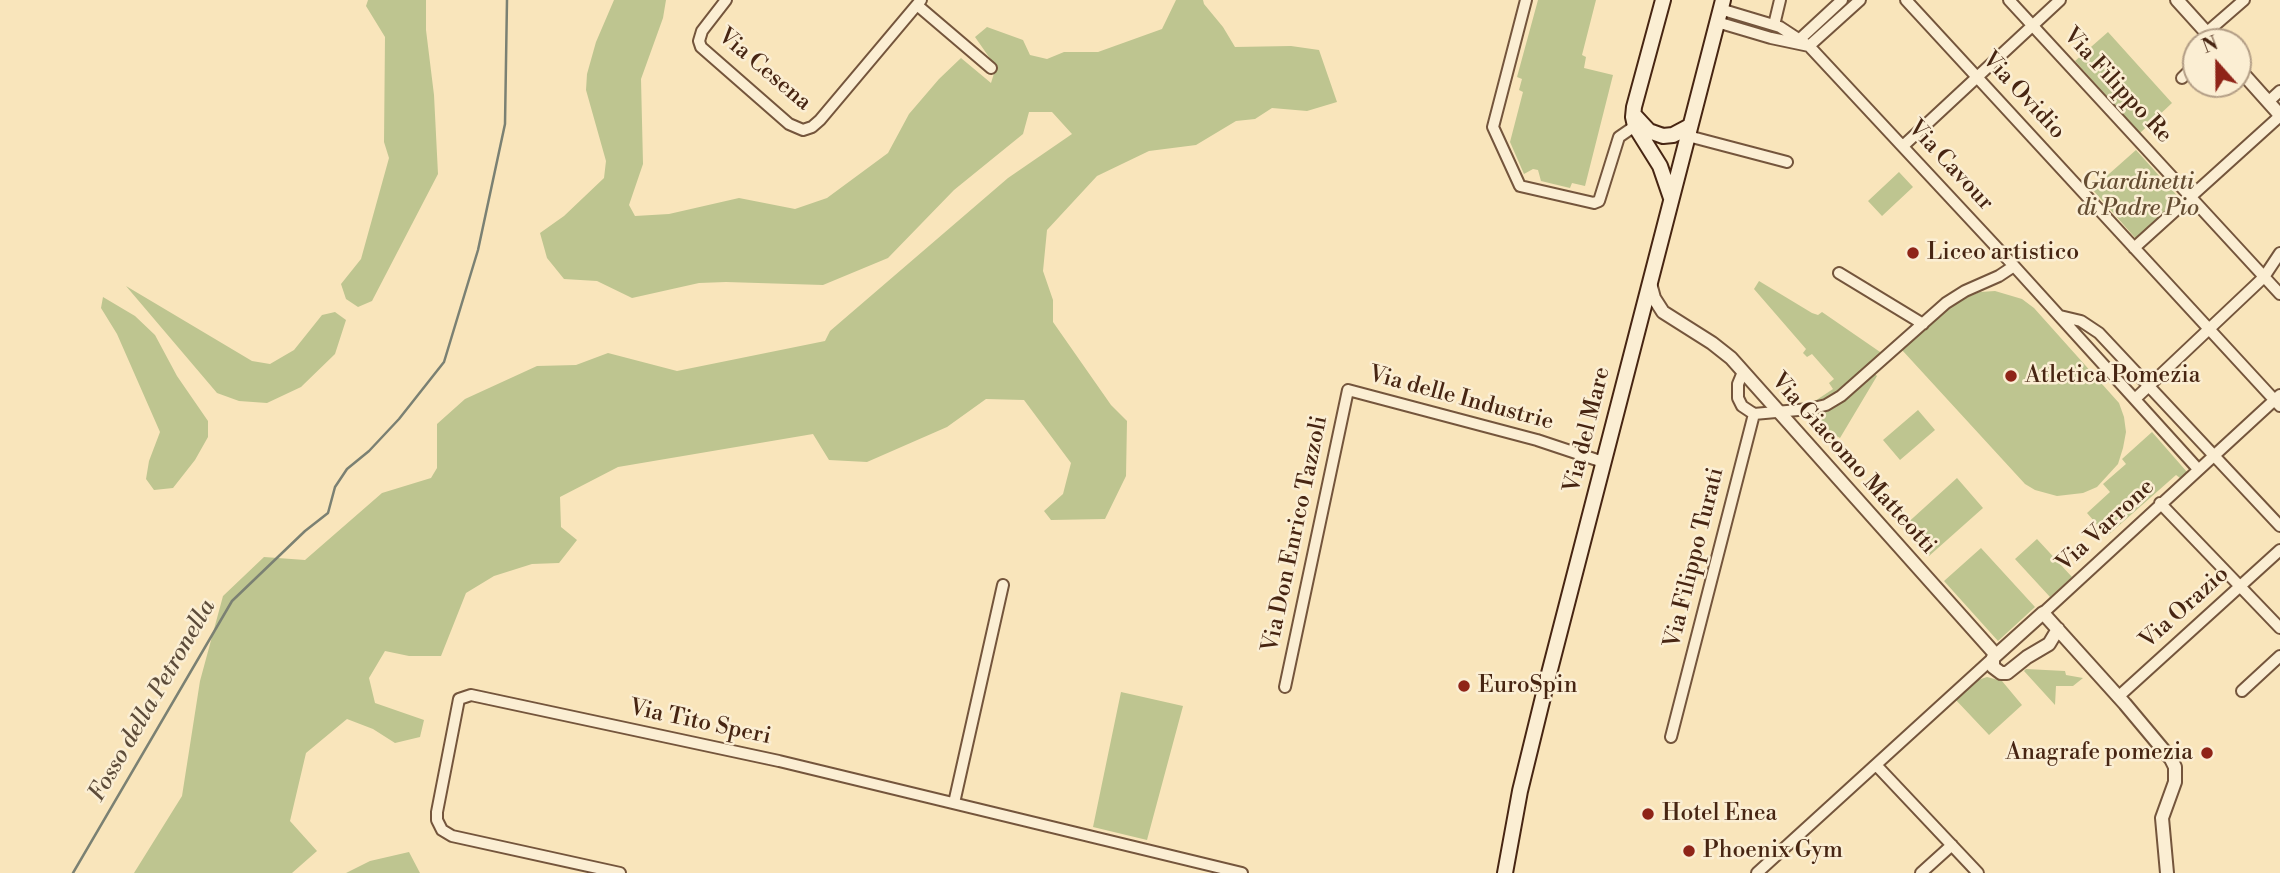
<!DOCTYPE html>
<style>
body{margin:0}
#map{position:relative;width:2280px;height:873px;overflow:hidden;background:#f9e5bb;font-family:"Libre Bodoni",serif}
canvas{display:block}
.north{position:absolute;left:2182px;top:28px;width:70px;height:70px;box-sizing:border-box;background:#fbeed3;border:2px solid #b39e86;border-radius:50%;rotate:339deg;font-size:19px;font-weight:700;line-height:28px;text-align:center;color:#472512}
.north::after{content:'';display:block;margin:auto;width:24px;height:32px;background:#8f2418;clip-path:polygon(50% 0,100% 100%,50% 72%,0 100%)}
</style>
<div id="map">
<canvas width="2280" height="873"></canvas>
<div class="north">N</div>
</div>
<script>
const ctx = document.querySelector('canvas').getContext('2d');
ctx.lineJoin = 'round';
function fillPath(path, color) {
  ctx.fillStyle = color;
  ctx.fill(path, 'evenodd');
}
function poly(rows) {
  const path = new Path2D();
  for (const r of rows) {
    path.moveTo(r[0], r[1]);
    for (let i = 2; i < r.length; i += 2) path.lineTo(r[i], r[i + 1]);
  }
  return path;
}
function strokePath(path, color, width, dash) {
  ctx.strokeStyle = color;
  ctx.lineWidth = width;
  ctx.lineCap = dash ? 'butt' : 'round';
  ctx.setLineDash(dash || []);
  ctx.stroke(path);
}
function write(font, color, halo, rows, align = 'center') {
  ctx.font = font + ' "Libre Bodoni",serif';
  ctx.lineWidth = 5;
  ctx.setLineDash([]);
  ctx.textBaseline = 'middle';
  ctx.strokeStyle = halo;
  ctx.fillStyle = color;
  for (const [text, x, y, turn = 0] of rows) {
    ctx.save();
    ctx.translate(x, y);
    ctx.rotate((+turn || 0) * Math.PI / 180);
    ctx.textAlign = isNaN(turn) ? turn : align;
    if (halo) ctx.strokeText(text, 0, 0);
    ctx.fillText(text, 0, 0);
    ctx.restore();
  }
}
fillPath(poly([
 [368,0,426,0,426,30,434,95,438,174,372,301,358,307,346,299,341,284,361,259,389,158,384,142,385,37,366,6],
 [614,0,666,0,663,18,641,79,643,164,629,205,635,216,669,214,739,198,795,209,827,198,888,153,909,114,939,79,961,58,991,83,996,67,975,37,987,27,1023,40,1030,55,1047,59,1064,52,1098,52,1162,29,1176,0,1203,0,1204,4,1223,27,1235,47,1291,46,1319,50,1337,102,1307,111,1272,108,1255,119,1236,121,1196,145,1149,151,1097,176,1047,230,1043,271,1053,300,1053,322,1111,405,1127,421,1126,476,1105,519,1051,520,1044,511,1063,494,1071,463,1024,400,986,399,947,427,867,462,829,460,813,434,618,467,560,497,561,527,577,540,559,563,532,564,494,576,466,593,441,656,409,656,385,651,369,678,375,703,424,720,420,737,395,743,373,729,347,719,306,753,290,821,317,851,292,873,134,873,182,796,200,681,223,596,264,557,305,560,382,493,431,478,437,468,437,424,465,399,537,366,576,365,608,353,677,371,825,341,830,331,1008,178,1072,134,1052,112,1029,112,1023,134,954,190,888,258,823,285,726,282,699,283,632,298,597,281,564,279,547,258,540,233,564,216,604,178,606,161,586,90,587,74,596,42],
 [1538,0,1596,0,1582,55,1586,57,1584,68,1613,75,1585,186,1572,183,1570,188,1541,181,1538,170,1533,169,1524,174,1510,142,1523,92,1519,90,1522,79,1517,77],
 [2108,32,2172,103,2140,133,2075,61],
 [2136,150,2182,201,2138,241,2092,189],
 [1899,172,1913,187,1882,216,1868,201],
 [1759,281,1812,313,1818,315,1822,312,1883,354,1829,400,1802,405,1815,401,1833,389,1829,383,1834,379,1812,354,1807,357,1803,353,1806,349,1754,289],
 [126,286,252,361,270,364,294,350,322,315,335,312,346,320,335,354,301,387,267,403,239,401,217,393],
 [1995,291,2022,299,2034,308,2119,403,2124,417,2126,432,2123,448,2118,464,2097,487,2083,493,2057,496,2035,490,2025,484,1902,350,1954,303,1980,292],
 [103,297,135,316,155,335,177,376,208,421,208,437,195,460,173,488,154,490,146,479,149,461,160,432,117,334,101,308],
 [1874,373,1877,376,1840,438,1803,416,1834,408],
 [1918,410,1935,430,1900,460,1883,440],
 [2152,432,2187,472,2180,478,2176,475,2107,536,2087,513,2110,492,2103,484,2126,464,2122,459],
 [1957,478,1983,508,1929,556,1903,527],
 [2037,539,2072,577,2050,597,2015,559],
 [1981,548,2035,607,1998,641,1944,581],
 [2026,669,2065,671,2066,675,2083,678,2073,686,2056,686,2055,705,2024,671],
 [1987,677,2002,681,2022,705,1989,735,1954,698,1972,682],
 [1121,692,1183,706,1147,840,1093,827],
 [409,852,420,873,346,873,370,861]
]), '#bec590');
strokePath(poly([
 [73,873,232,601,305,531,328,513,335,487,347,469,369,451,399,419,444,362,478,250,505,124,507,0]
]), '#7b8173', 2.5);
const minor = poly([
 [726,0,702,31,699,41,701,47,789,124,803,130,812,127,820,120,921,0],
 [1526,0,1493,127,1520,186,1594,203,1599,201,1619,137,1635,126],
 [1906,0,2280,406],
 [2009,0,2280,294],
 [917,5,991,68],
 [1720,9,1780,27,1809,46,2014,266,2198,469],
 [1717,22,1771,38,1809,46,1860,0],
 [1774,25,1780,0],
 [2206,33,2244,0],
 [1800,39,1842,0],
 [2182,78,2196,64],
 [2268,102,2280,91],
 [1688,136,1787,162],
 [1903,146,2060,0],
 [2134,248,2280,116],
 [1839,273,1923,324],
 [2060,316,2081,321,2099,333,2280,526],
 [1743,372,1738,384,1738,398,1742,406,1754,414,1809,409,1826,405,1841,396,1946,303,1965,291,1999,276,2014,266],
 [2135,399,2264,277,2280,253],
 [2160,503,2280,628],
 [2043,613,2280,395],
 [1285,687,1348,390,1537,440,1603,462],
 [2242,691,2280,656],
 [2118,697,2280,550],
 [1671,737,1754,414],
 [1877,766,1978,873],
 [954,803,1003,585],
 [620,873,452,836,442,830,437,820,437,812,459,699,471,695,779,761,1242,873],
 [1757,873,1993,658],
 [1921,873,1952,845]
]);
const tertiary = poly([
 [2177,0,2215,42],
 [2238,68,2280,115],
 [1650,283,1654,298,1663,312,1712,343,1731,358,1996,655],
 [2058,629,2049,644,2027,657,2007,673,2001,673,1993,667,1993,658,2043,613,2125,704,2171,759,2175,767,2175,782,2162,818,2167,873]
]);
const secondary = poly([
 [1663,0,1634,107,1633,117,1635,126,1660,166,1671,198],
 [1636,117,1649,131,1663,136,1673,135,1690,126],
 [1505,873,1520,791,1545,689,1723,0]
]);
strokePath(minor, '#74553c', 14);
strokePath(tertiary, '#74553c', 16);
strokePath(secondary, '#472512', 18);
strokePath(minor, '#fbeed3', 10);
strokePath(tertiary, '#fbeed3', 12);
strokePath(secondary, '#fbeed3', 14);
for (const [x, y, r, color] of [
 [1913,253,7,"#8f2418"],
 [2011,376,7,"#8f2418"],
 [1464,686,7,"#8f2418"],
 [2207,753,7,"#8f2418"],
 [1648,814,7,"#8f2418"],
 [1689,851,7,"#8f2418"]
]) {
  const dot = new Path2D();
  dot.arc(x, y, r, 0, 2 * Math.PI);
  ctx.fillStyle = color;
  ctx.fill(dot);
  strokePath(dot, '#fbeed3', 2.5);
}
write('23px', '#472512', '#fbeed3', [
 ["Via Cesena",764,70,40],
 ["Via Filippo Re",2117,86,47],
 ["Via Ovidio",2023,96,47],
 ["Via Cavour",1950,166,47],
 ["Via delle Industrie",1461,399,15],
 ["Via del Mare",1588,430,-76],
 ["Via Giacomo Matteotti",1853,464,48],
 ["Via Varrone",2106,526,-43],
 ["Via Don Enrico Tazzoli",1296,534,-78],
 ["Via Filippo Turati",1695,558,-76],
 ["Via Orazio",2185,608,-42],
 ["Via Tito Speri",700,723,12]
]);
write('italic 23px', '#654d32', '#fbeed3', [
 ["Giardinetti",2138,183],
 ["di Padre Pio",2138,209]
]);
write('23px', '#472512', '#fbeed3', [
 ["Liceo artistico",1927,253],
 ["Atletica Pomezia",2025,376],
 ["EuroSpin",1478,686],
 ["Anagrafe pomezia",2193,753,"right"],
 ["Hotel Enea",1662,814],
 ["Phoenix Gym",1703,851]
], 'left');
write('italic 24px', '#5d4c3a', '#fbeed3', [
 ["Fosso della Petronella",153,701,-60]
]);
</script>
